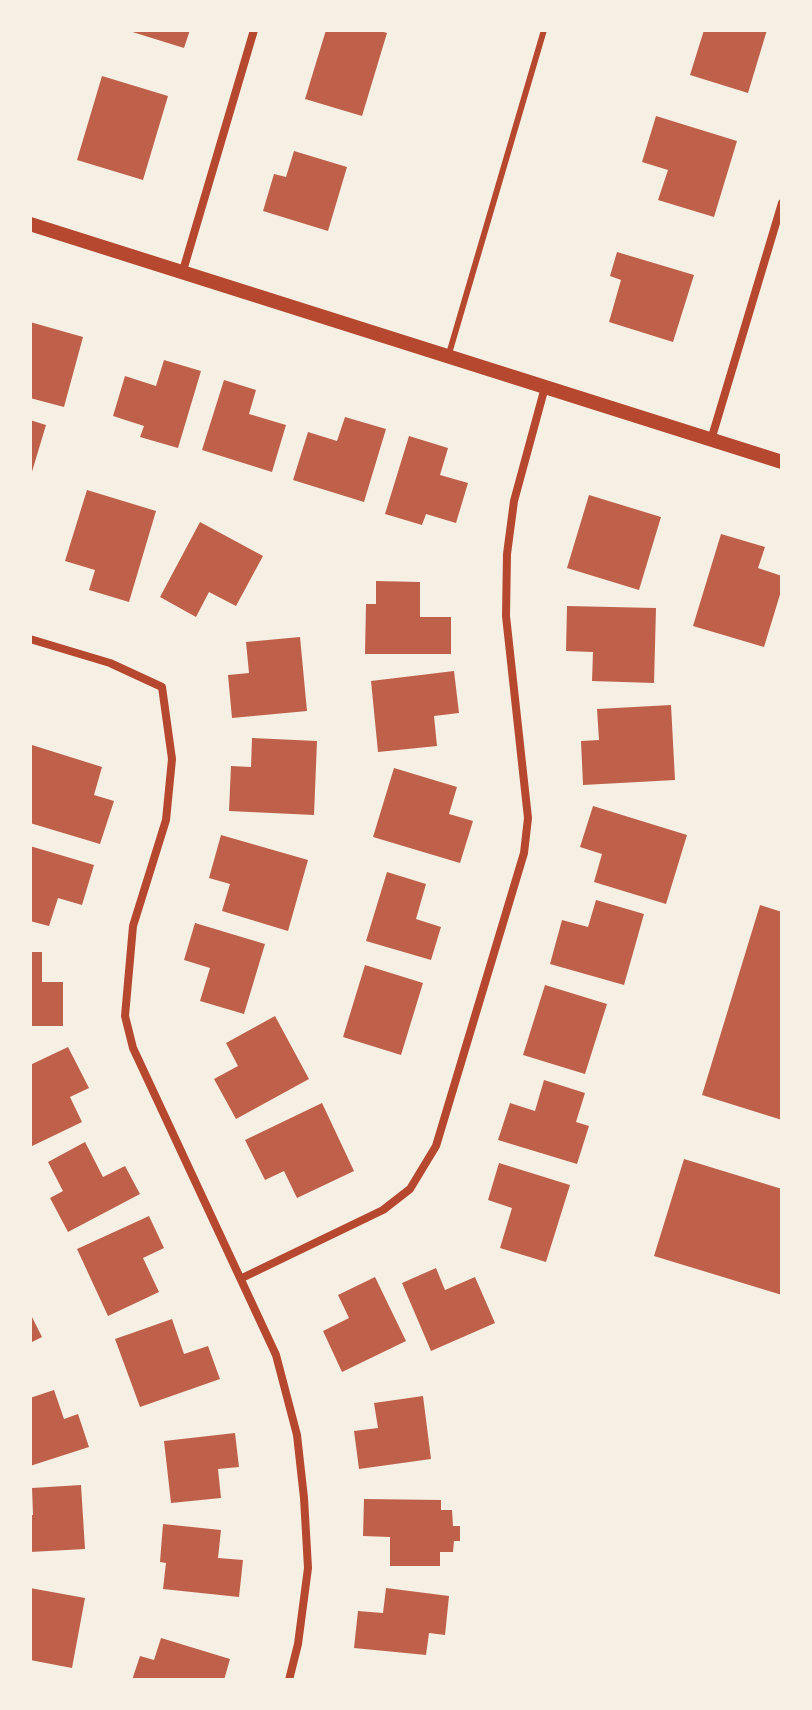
<!DOCTYPE html>
<style>
body{margin:0}
#map{position:relative;width:812px;height:1710px;overflow:hidden;background:#f6efe4;font-family:"Zilla Slab",serif}
canvas{display:block}
.frame{position:absolute;inset:0;border:32px solid #f6efe4;pointer-events:none}
</style>
<div id="map">
<canvas width="812" height="1710"></canvas>
<div class="frame"></div>
</div>
<script>
const ctx = document.querySelector('canvas').getContext('2d');
ctx.lineJoin = 'round';
function fillPath(path, color) {
  ctx.fillStyle = color;
  ctx.fill(path, 'evenodd');
}
function poly(rows) {
  const path = new Path2D();
  for (const r of rows) {
    path.moveTo(r[0], r[1]);
    for (let i = 2; i < r.length; i += 2) path.lineTo(r[i], r[i + 1]);
  }
  return path;
}
function strokePath(path, color, width, dash) {
  ctx.strokeStyle = color;
  ctx.lineWidth = width;
  ctx.lineCap = dash ? 'butt' : 'round';
  ctx.setLineDash(dash || []);
  ctx.stroke(path);
}
fillPath(poly([
 [126,30,190,30,184,48],
 [326,30,377,30,387,33,362,116,305,99],
 [704,30,767,30,748,93,690,75],
 [102,76,168,96,143,180,77,160],
 [656,116,737,141,714,217,658,200,668,170,642,162],
 [294,151,347,167,328,231,263,211,274,174,286,177],
 [617,252,694,275,673,342,609,322,621,280,610,276],
 [30,322,83,337,64,407,30,398],
 [164,360,201,371,178,448,140,437,144,426,113,416,125,376,156,386],
 [224,380,256,390,249,414,286,425,272,472,202,450],
 [345,417,386,429,364,502,293,480,308,432,337,441],
 [30,420,46,425,31,475,30,475],
 [409,436,448,448,440,475,468,483,456,523,426,514,422,525,385,514],
 [87,490,156,511,129,602,89,590,95,570,65,561],
 [589,495,661,517,639,590,567,568],
 [200,522,263,556,236,606,209,592,196,617,160,597],
 [721,534,765,547,758,568,782,576,782,588,764,647,693,626],
 [376,581,420,582,420,617,451,617,451,654,365,654,366,604,376,604],
 [567,606,656,608,654,683,592,681,593,652,566,651],
 [300,637,307,711,232,718,228,675,249,673,246,642],
 [454,671,459,713,434,716,437,746,378,752,371,681],
 [671,705,675,780,583,785,581,741,599,740,597,709],
 [252,738,317,741,314,815,229,811,231,766,251,767],
 [32,745,102,767,94,795,114,801,100,844,30,823],
 [394,768,457,787,449,814,473,821,460,863,373,837],
 [593,806,687,835,666,904,594,882,602,854,580,847],
 [221,835,308,860,288,931,222,911,230,884,209,878],
 [30,846,94,865,82,905,58,898,49,926,30,921],
 [387,872,426,884,416,919,441,927,431,960,366,941],
 [596,900,644,914,624,985,550,964,562,920,588,927],
 [760,905,782,912,782,1120,702,1095],
 [195,923,265,944,244,1014,200,1001,210,968,184,960],
 [30,952,42,952,42,982,63,982,63,1026,30,1026],
 [365,965,423,983,401,1055,343,1037],
 [545,985,607,1004,585,1074,523,1055],
 [275,1016,309,1079,236,1119,214,1079,238,1066,226,1043],
 [68,1047,89,1088,70,1097,82,1122,30,1147,30,1065],
 [544,1080,585,1093,576,1122,589,1126,577,1164,498,1140,510,1103,535,1111],
 [322,1103,354,1171,297,1198,284,1171,265,1180,245,1140],
 [85,1142,103,1177,125,1166,140,1194,68,1232,50,1198,63,1191,48,1162],
 [684,1159,782,1189,782,1295,654,1256],
 [499,1163,570,1185,546,1262,500,1248,512,1208,488,1200],
 [149,1216,164,1248,143,1258,159,1292,108,1316,77,1249],
 [436,1268,445,1290,475,1277,495,1323,431,1351,402,1283],
 [375,1277,406,1341,342,1372,323,1331,349,1318,338,1295],
 [30,1313,42,1337,30,1343],
 [172,1319,184,1354,208,1346,220,1379,140,1407,115,1339],
 [54,1390,64,1419,78,1414,89,1447,30,1466,30,1398],
 [423,1396,431,1459,359,1469,354,1431,378,1428,374,1403],
 [235,1433,239,1467,218,1469,221,1498,171,1503,164,1441],
 [81,1485,85,1549,30,1552,30,1515,33,1515,32,1488],
 [364,1499,441,1500,441,1510,452,1510,453,1526,460,1526,460,1541,454,1541,453,1552,440,1552,440,1566,390,1566,390,1537,363,1536],
 [163,1524,221,1530,218,1558,243,1560,239,1597,163,1589,166,1563,160,1562],
 [30,1588,85,1598,72,1668,30,1660],
 [386,1588,449,1596,445,1635,429,1633,426,1655,354,1648,358,1611,383,1613],
 [161,1638,230,1659,224,1680,132,1680,140,1656,154,1660]
]), '#bf614a');
strokePath(poly([
 [448,357,544,30]
]), '#b5482f', 6);
strokePath(poly([
 [182,274,254,30],
 [711,440,782,203],
 [30,639,110,663,162,687,172,759,166,820,133,926,125,1016,133,1048,276,1355,297,1435,304,1498,308,1568,298,1644,289,1680],
 [242,1278,383,1210,410,1189,436,1146,524,853,528,818,506,616,507,554,514,501,545,387]
]), '#b5482f', 8);
strokePath(poly([
 [30,224,782,462]
]), '#b5482f', 14);
</script>
